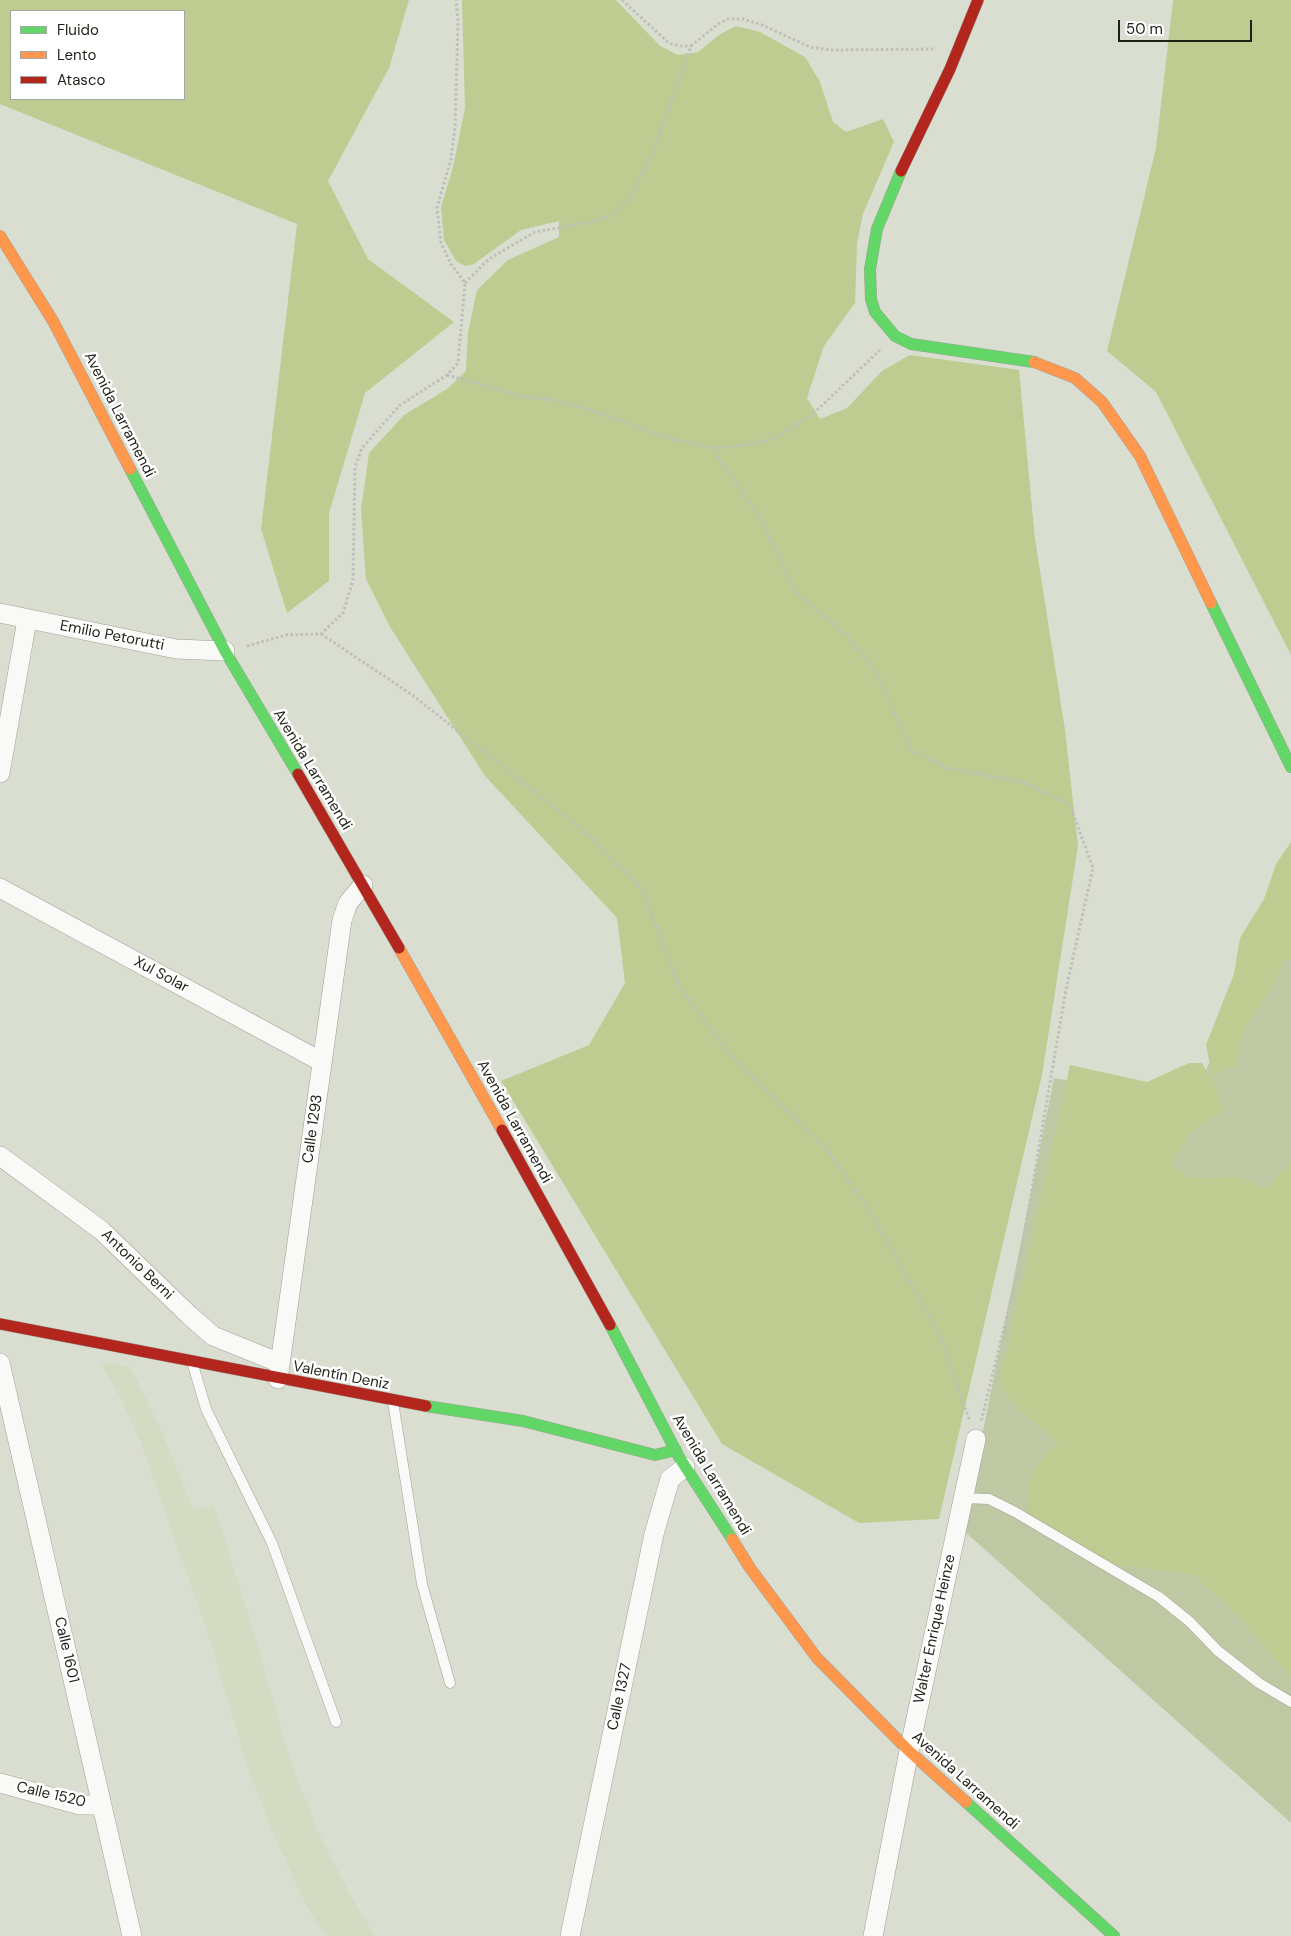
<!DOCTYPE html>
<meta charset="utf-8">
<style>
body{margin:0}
#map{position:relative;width:1291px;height:1936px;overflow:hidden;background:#daded1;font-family:"DM Sans",sans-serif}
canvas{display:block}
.legend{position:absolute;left:10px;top:10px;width:175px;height:90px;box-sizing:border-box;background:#fff;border:1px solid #a5a6a2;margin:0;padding:6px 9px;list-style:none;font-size:15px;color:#1e2117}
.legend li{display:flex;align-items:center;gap:10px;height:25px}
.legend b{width:25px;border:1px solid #a5a6a2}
.scale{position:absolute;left:1118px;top:20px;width:134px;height:22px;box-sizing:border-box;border:2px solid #1e2117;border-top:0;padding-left:6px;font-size:15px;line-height:18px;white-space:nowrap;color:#1e2117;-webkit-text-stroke:4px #fff;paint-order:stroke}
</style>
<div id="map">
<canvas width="1291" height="1936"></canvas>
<ul class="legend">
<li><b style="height:6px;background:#63d668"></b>Fluido</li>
<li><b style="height:6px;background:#ff974d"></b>Lento</li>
<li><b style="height:6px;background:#b3261e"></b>Atasco</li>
</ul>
<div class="scale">50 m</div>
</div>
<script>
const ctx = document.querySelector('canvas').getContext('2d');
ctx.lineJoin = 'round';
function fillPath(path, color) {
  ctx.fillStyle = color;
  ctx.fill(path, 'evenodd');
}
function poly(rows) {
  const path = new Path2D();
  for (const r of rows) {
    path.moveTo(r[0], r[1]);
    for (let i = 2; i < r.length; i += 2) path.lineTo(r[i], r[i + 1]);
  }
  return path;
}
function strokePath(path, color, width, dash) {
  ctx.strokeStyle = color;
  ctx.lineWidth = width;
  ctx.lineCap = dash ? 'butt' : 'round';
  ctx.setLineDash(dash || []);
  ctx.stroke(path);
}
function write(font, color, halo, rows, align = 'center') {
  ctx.font = font + ' "DM Sans",sans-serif';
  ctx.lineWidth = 5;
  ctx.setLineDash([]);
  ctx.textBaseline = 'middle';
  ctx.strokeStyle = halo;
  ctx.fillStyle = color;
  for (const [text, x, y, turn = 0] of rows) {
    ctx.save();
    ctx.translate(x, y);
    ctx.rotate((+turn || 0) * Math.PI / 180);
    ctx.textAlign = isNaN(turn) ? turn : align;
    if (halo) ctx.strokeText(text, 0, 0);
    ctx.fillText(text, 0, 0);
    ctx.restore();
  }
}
fillPath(poly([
 [100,1362,130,1366,157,1421,194,1510,214,1505,255,1636,291,1763,318,1831,352,1898,375,1936,325,1936,306,1905,275,1838,247,1766,210,1640,142,1446,122,1401]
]), '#d4dbc3');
fillPath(poly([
 [1291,869,1291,1823,963,1530,1054,1078,1145,1092,1206,1070]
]), '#bec9a3');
fillPath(poly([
 [0,0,409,0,389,68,328,181,368,259,454,322,365,393,329,513,329,581,287,613,261,529,297,224,0,104],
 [11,11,184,11,184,99,11,99],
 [462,0,616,0,660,46,678,55,698,52,719,35,736,26,760,32,805,57,820,82,833,122,846,132,883,119,894,142,863,214,857,243,855,303,824,346,807,398,820,419,847,408,882,371,910,355,1019,370,1035,539,1065,730,1078,846,1042,1075,939,1519,859,1523,722,1444,501,1081,589,1045,625,983,617,918,485,776,390,627,366,579,361,509,369,453,404,415,447,389,466,371,468,332,477,290,508,260,559,237,559,221,521,230,474,264,465,266,456,261,444,240,441,207,453,167,465,108],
 [1173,0,1291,0,1291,655,1156,392,1107,351,1156,148],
 [1291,842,1291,960,1284,960,1274,984,1243,1030,1237,1065,1212,1075,1206,1045,1234,974,1240,938,1264,899,1276,864],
 [1189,1063,1202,1063,1215,1086,1223,1111,1190,1132,1172,1165,1190,1178,1239,1177,1267,1189,1291,1161,1291,1677,1236,1614,1194,1575,1112,1564,1030,1520,1029,1476,1057,1442,1020,1411,999,1386,1070,1065,1147,1082]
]), '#becc92');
const lane = poly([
 [193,1365,206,1409,272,1543,336,1722],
 [393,1402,422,1584,450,1683],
 [964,1498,989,1499,1015,1512,1159,1597,1190,1622,1218,1651,1259,1683,1291,1702]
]);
const street = poly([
 [0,613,176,649,225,651],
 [0,773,27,620],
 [0,888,322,1062],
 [0,1156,101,1230,189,1315,213,1336,280,1363],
 [0,1363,132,1936],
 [278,1379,342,920,348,903,363,885],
 [0,1783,80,1805,102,1805],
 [570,1936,654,1534,670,1479,685,1467],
 [873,1936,909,1751,976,1439]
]);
const fast = poly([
 [901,171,877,229,870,269,871,299,875,312,895,336,911,344,1034,362],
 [130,469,225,651,298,774],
 [1211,603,1291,767],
 [610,1325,679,1457,732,1539],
 [426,1406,523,1421,655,1455,676,1450],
 [966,1802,1114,1936]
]);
const slow = poly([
 [0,236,53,321,130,469],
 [1034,362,1075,378,1102,402,1140,456,1211,603],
 [399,948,502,1130],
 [732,1539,750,1568,817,1658,909,1751,966,1802]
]);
const jam = poly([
 [901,171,950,69,978,0],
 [298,774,399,948],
 [502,1130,610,1325],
 [0,1324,426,1406]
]);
strokePath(lane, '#9da096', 11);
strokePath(street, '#9da096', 20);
strokePath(fast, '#9da096', 12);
strokePath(slow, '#9da096', 12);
strokePath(jam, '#9da096', 12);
strokePath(poly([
 [622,0,669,43,679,46,691,46],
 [465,283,489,259,535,232,591,222,612,215,628,201,653,152,691,46,718,24,728,19,743,19,760,24,810,47,831,50,935,49],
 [447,375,521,396,552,400,588,409,668,438,712,448,746,445,773,439,812,415,880,350],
 [712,448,762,521,795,592,847,636,876,672,911,750,947,768,1022,782,1070,805,1093,868,1066,989,1018,1271,981,1422],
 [321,634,411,694,583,830,642,889,678,985,727,1051,827,1150,868,1209,940,1335,970,1422],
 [247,646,286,635,321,634,343,613,353,580,355,467,362,448,400,405,447,375,458,363,465,283,451,264,441,243,437,208,451,159,455,127,458,21,456,0]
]), '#bebfbb', 3, [2.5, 2.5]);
strokePath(lane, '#f9faf8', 10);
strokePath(street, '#f9faf8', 19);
strokePath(fast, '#63d668', 11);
strokePath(slow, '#ff974d', 11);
strokePath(jam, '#b3261e', 11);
write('15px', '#1e2117', '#fff', [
 ["Avenida Larramendi",119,415,63],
 ["Emilio Petorutti",112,636,11],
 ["Avenida Larramendi",312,770,59],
 ["Xul Solar",161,975,28],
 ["Avenida Larramendi",514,1122,61],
 ["Calle 1293",313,1129,-82],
 ["Antonio Berni",137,1265,44],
 ["Valentín Deniz",341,1376,11],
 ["Avenida Larramendi",711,1475,59],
 ["Walter Enrique Heinze",935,1629,-78],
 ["Calle 1601",66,1650,77],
 ["Calle 1327",620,1697,-78],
 ["Avenida Larramendi",965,1781,42],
 ["Calle 1520",51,1795,13]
]);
</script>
